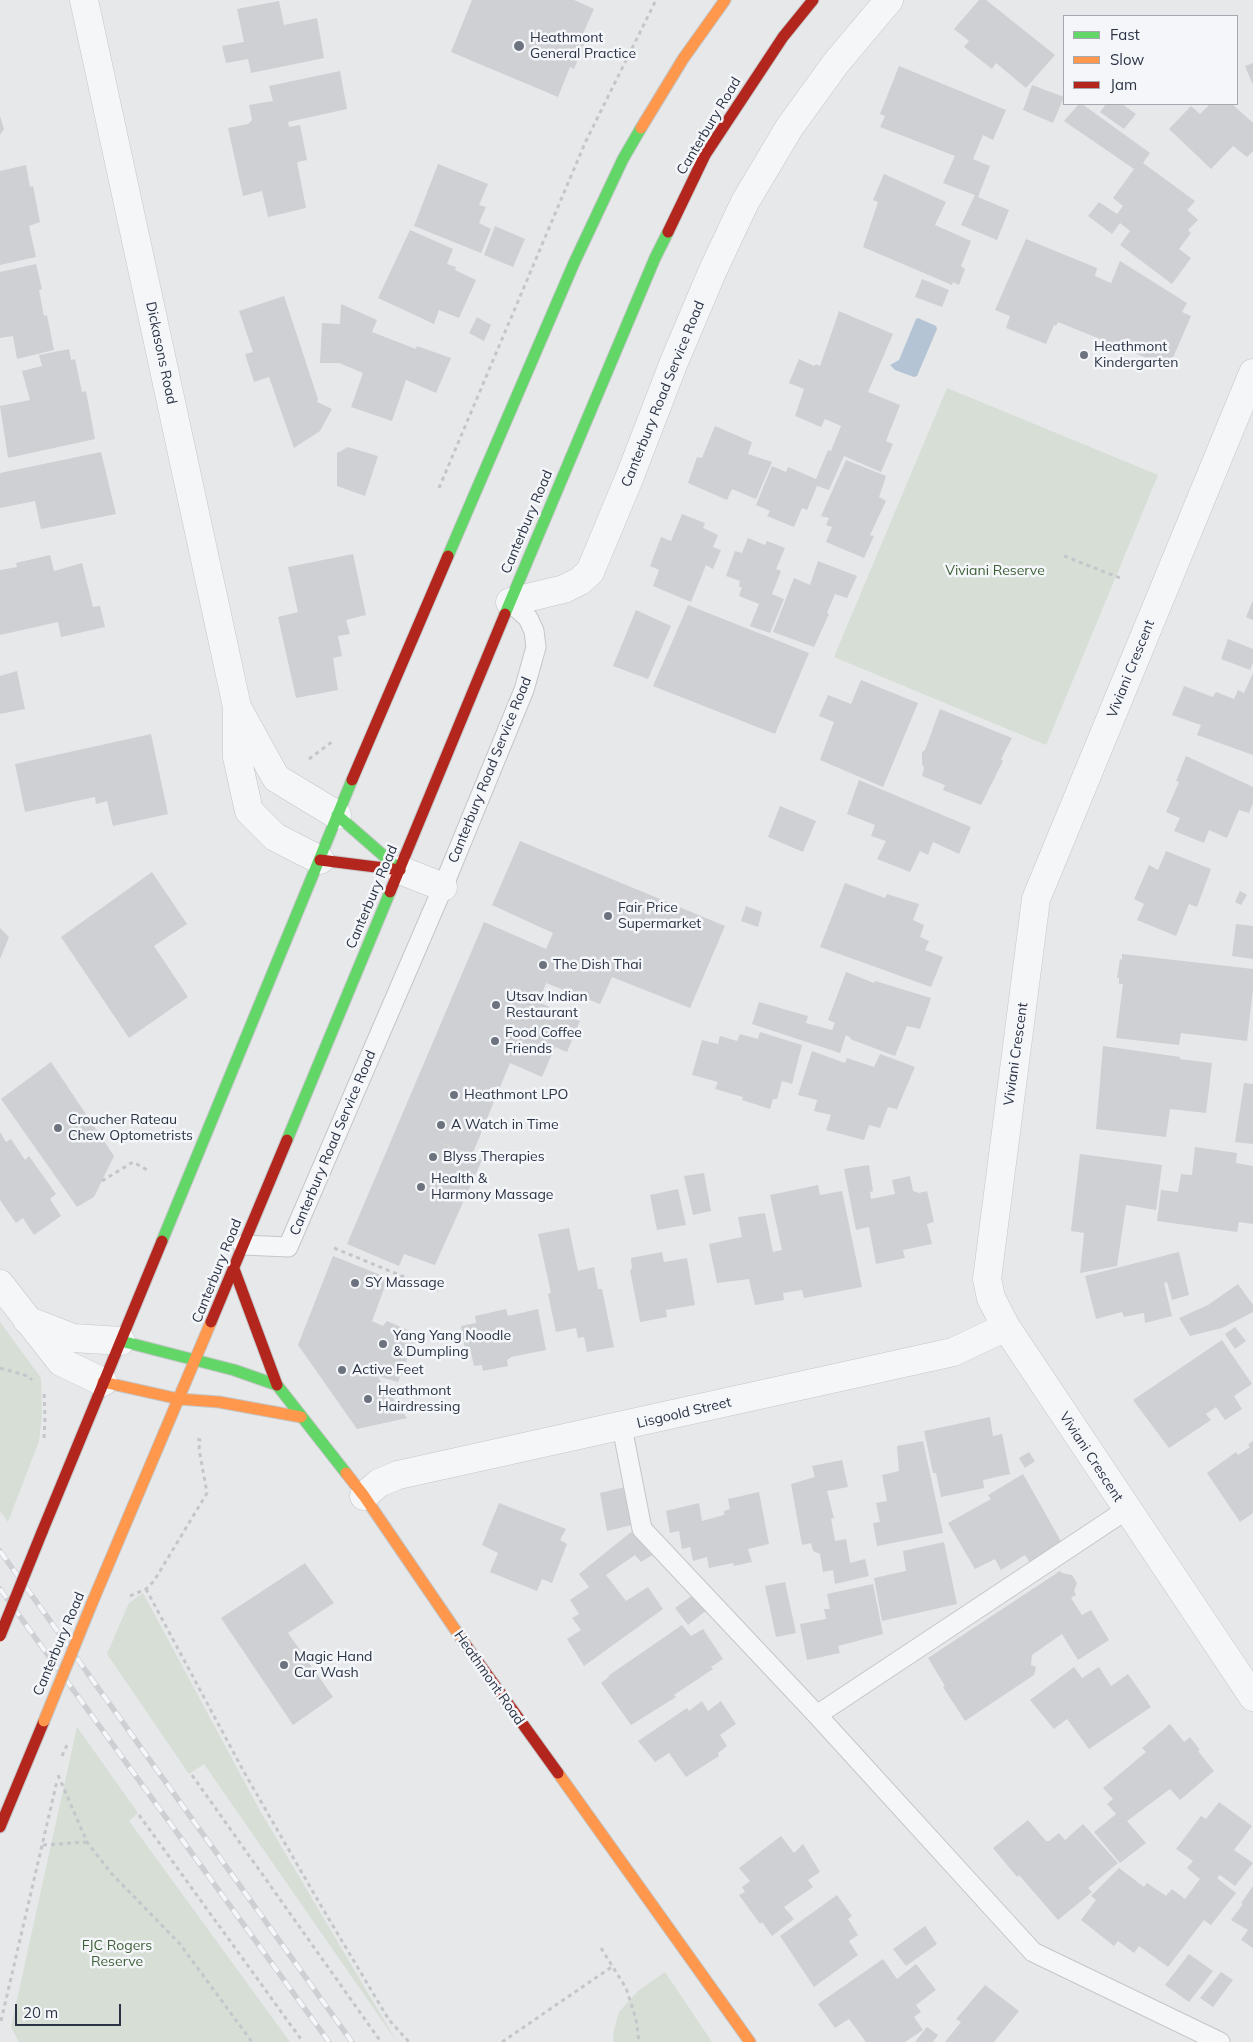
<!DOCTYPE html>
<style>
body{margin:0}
#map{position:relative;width:1253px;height:2042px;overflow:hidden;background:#e6e8ea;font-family:Mulish,sans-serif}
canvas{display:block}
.legend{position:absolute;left:1063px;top:15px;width:175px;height:90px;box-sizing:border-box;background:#f4f6f9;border:1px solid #a4a8b1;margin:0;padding:6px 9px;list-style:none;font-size:15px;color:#2b3445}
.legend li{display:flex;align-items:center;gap:10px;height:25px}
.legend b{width:25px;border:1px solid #a4a8b1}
.scale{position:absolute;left:15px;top:2004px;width:106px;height:22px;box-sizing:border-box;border:2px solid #2b3445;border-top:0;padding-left:6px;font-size:15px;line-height:18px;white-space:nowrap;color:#2b3445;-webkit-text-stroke:4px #f4f6f9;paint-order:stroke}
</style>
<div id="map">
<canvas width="1253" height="2042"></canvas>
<ul class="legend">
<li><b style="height:6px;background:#63d668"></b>Fast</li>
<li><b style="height:6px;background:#ff974d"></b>Slow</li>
<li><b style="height:6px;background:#b3261e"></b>Jam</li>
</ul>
<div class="scale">20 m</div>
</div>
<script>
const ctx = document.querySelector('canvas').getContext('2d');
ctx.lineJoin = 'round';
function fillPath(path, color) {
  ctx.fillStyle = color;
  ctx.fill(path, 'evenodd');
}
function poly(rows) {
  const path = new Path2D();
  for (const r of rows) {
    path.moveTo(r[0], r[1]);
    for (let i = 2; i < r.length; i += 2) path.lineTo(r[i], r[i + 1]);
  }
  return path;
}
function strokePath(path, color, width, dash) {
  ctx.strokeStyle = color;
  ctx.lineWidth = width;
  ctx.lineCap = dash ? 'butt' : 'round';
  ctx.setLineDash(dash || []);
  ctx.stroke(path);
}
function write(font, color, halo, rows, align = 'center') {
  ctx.font = font + ' Mulish,sans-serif';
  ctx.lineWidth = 5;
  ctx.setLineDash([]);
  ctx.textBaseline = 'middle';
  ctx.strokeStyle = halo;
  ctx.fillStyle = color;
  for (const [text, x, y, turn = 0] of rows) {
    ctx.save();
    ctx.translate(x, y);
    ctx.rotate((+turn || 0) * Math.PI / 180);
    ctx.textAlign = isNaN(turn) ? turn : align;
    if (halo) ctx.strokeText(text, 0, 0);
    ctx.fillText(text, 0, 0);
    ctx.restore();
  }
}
fillPath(poly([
 [947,388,1158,475,1046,745,834,657],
 [0,1322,41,1378,42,1416,39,1441,8,1522,0,1511],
 [143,1593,259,1809,397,2042,204,1764,189,1774,107,1654,129,1603],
 [77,1727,138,1813,129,1821,290,2042,19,2042,11,2027],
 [665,1972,712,2042,613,2042,614,2030,619,2012,638,1991]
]), '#d6ded6');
fillPath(poly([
 [918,318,936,326,937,329,917,376,914,377,895,370,890,365,899,360,916,319]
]), '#b4c4d5');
fillPath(poly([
 [472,0,574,0,594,9,581,38,586,40,574,69,570,67,558,97,451,52],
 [979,0,986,0,1055,55,1026,88,996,63,992,69,964,47,969,41,954,29],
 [279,1,284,25,317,18,324,58,251,73,248,59,226,63,222,46,244,42,237,9],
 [1253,63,1253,85,1245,66],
 [899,66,1006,110,993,140,983,135,973,159,990,166,978,197,1009,210,997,240,961,225,975,195,943,183,955,156,880,127,885,116,880,114],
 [340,71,347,109,288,122,289,127,300,125,307,160,297,162,306,208,268,217,262,191,243,196,228,128,248,124,252,120,249,105,273,101,269,86],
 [1032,85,1064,97,1053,123,1023,110],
 [1079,104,1082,104,1150,153,1143,163,1195,201,1187,210,1198,220,1188,230,1191,233,1179,249,1191,258,1172,284,1120,245,1130,231,1120,223,1112,234,1088,216,1099,202,1117,214,1123,206,1113,198,1134,169,1064,121],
 [1106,104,1122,104,1136,114,1124,129,1100,112],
 [1210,104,1232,104,1253,123,1253,151,1247,157,1233,146,1211,169,1169,129,1191,106,1200,114],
 [0,116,4,129,0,135],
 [438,164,488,184,479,205,486,207,479,223,491,229,481,253,414,226],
 [26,165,30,187,33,186,40,222,29,226,36,257,0,265,0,171],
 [884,174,946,202,935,225,971,241,961,266,965,269,959,285,953,282,952,285,863,247,878,202,873,200],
 [495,226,525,239,513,267,484,255],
 [410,230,453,249,447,264,456,267,455,270,476,280,459,318,439,310,434,324,378,298],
 [1026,239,1097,268,1095,276,1111,283,1120,261,1187,303,1182,312,1191,316,1169,367,1058,322,1056,326,1054,325,1046,344,1006,328,1010,316,995,310],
 [36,264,42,289,39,290,44,316,47,315,54,350,17,359,13,336,0,338,0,272],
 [922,279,949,290,942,307,915,297],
 [284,296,318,399,317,402,332,409,320,431,294,448,269,377,254,382,245,354,253,352,239,311],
 [341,304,377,320,372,332,416,349,417,346,451,358,436,393,406,380,392,421,351,407,363,373,339,363,320,363,322,323,340,324],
 [839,311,893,334,868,392,900,405,886,441,893,444,881,472,844,456,829,490,817,486,807,510,802,508,794,527,767,516,770,511,756,505,772,466,786,472,788,467,816,479,828,450,831,451,841,426,825,419,821,427,795,416,804,389,789,383,799,359,814,366,816,364,820,366],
 [477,317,491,325,484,341,469,333],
 [69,349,71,360,75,359,82,392,86,391,95,439,8,458,0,406,30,400,22,371,42,366,39,355],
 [715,426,752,442,748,454,772,462,756,499,732,489,727,500,688,483,697,457,702,458],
 [348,447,378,456,365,496,337,486,337,453],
 [101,452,116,514,41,529,35,501,0,508,0,473],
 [846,460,886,476,879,497,886,501,870,535,874,536,864,558,826,542,832,527,826,525,829,518,821,516],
 [682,514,705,523,703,528,718,535,713,547,721,550,713,569,706,565,691,602,653,586,659,570,650,566,661,537,671,541],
 [748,538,765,545,767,541,785,548,776,569,781,571,772,594,784,599,770,633,750,626,759,604,739,596,742,587,739,587,740,581,726,576,735,551,742,553],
 [353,554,366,615,346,620,350,634,338,636,342,656,333,658,338,690,296,698,278,617,298,612,288,567],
 [50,555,54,571,82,563,93,607,100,606,105,627,61,637,58,622,0,635,0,570,17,567,16,563],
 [818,561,857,576,847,598,835,594,827,613,829,614,814,647,773,632,794,578,810,585],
 [1253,600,1253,620,1246,617],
 [688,605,809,653,775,734,653,686],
 [636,610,671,626,648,679,613,666],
 [1228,639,1253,649,1253,663,1250,670,1221,659],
 [17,671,25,709,0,714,0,676],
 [1253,673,1253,755,1197,735,1201,725,1172,715,1184,686,1213,697,1216,692,1234,699,1238,690,1244,693],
 [861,680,918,703,883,787,820,760,834,722,819,716,828,695,851,704],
 [940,709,1012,738,1001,759,1003,761,981,805,943,790,945,785,922,776,924,768,922,764,922,752,925,750],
 [151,734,168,814,113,826,107,801,96,804,95,797,25,812,15,764],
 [1186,756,1253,787,1253,803,1249,813,1239,810,1227,838,1209,830,1204,843,1174,831,1180,818,1166,812,1179,782,1176,781],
 [859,780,971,827,959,854,933,842,928,855,920,851,910,872,877,859,886,841,871,836,875,825,847,814],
 [780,806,816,821,803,852,768,837],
 [520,841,725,926,690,1008,612,977,600,1004,546,983,539,1002,580,1021,567,1052,555,1047,542,1077,510,1063,472,1155,429,1138,482,1160,435,1265,404,1254,399,1266,347,1244,484,922,546,949,553,933,492,905],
 [1166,851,1211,869,1197,907,1189,904,1176,936,1137,920,1144,904,1134,899,1149,865,1158,870],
 [152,872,187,924,154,946,188,997,129,1038,61,937],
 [845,883,885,898,887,894,919,904,913,920,924,925,920,937,929,941,925,950,943,957,931,987,820,947],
 [1240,891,1247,895,1241,905,1235,902],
 [746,906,762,912,758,927,741,921],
 [1236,924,1253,926,1253,959,1232,956],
 [0,928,9,937,0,959],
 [1122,954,1253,969,1253,989,1247,1041,1181,1033,1179,1045,1116,1038,1123,984,1119,984,1119,978,1117,978,1120,959,1122,960],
 [846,972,874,983,875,981,931,998,920,1029,907,1026,895,1056,850,1039,851,1038,846,1035,840,1053,752,1024,759,1002,808,1016,806,1023,832,1030,835,1023,828,1020],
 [760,1032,802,1045,792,1084,782,1081,777,1099,773,1099,770,1109,742,1100,743,1097,715,1089,718,1082,692,1075,702,1040,718,1044,720,1036,737,1041,740,1034,758,1039],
 [1103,1046,1180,1057,1180,1059,1212,1063,1206,1113,1170,1109,1166,1137,1096,1129],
 [812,1051,845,1063,847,1058,874,1067,880,1054,915,1067,897,1109,888,1107,880,1128,869,1125,864,1140,826,1130,831,1115,814,1111,817,1100,798,1095],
 [51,1062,114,1156,94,1197,77,1207,1,1099],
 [1244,1083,1253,1084,1253,1144,1235,1142],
 [0,1132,6,1142,11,1139,25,1160,29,1156,56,1194,50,1199,61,1216,34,1235,23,1218,16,1223,0,1200],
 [1195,1147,1237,1153,1236,1163,1253,1166,1253,1224,1239,1222,1237,1232,1157,1221,1161,1190,1178,1192,1181,1174,1192,1175],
 [1080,1154,1162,1165,1156,1210,1126,1205,1117,1266,1080,1273,1084,1233,1071,1231],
 [869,1165,873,1191,870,1192,871,1199,895,1194,892,1180,910,1176,913,1191,919,1193,927,1191,934,1222,927,1224,932,1244,903,1250,905,1258,876,1264,869,1227,856,1230,844,1169],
 [704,1173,711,1211,693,1215,684,1176],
 [818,1185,820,1195,842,1191,862,1287,804,1298,802,1290,783,1293,784,1300,755,1305,749,1279,717,1283,709,1244,742,1237,738,1217,765,1213,773,1252,782,1250,770,1195],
 [678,1189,686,1225,657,1230,650,1195],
 [569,1228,578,1271,594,1267,598,1289,602,1289,614,1347,587,1352,584,1337,578,1338,576,1328,556,1332,548,1294,551,1293,538,1234],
 [662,1252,664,1262,687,1258,695,1305,666,1310,667,1317,640,1322,630,1270,632,1269,631,1258],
 [1179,1252,1189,1295,1172,1300,1167,1282,1164,1283,1172,1316,1145,1323,1144,1313,1124,1317,1122,1312,1096,1319,1085,1276],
 [333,1256,388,1278,372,1321,383,1326,387,1321,417,1334,398,1382,377,1376,407,1418,357,1429,298,1345],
 [1238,1284,1253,1305,1253,1312,1222,1328,1190,1336,1179,1318,1208,1305],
 [506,1309,508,1316,538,1309,546,1350,511,1357,507,1360,508,1366,483,1371,482,1365,474,1366,470,1348,465,1349,461,1326,476,1323,475,1316],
 [1235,1327,1246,1341,1235,1349,1225,1334],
 [1222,1340,1252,1384,1234,1396,1242,1409,1225,1420,1216,1407,1206,1414,1211,1420,1169,1448,1133,1400],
 [990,1417,993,1436,1002,1434,1010,1474,983,1480,984,1488,941,1497,936,1473,933,1473,924,1431],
 [923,1441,943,1533,877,1546,873,1523,880,1522,876,1503,887,1501,882,1475,899,1471,897,1446],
 [1253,1441,1253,1513,1240,1522,1207,1473,1236,1452,1238,1455,1250,1447,1248,1445],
 [1029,1452,1035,1461,1025,1468,1019,1458],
 [842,1460,848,1487,827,1491,834,1518,831,1519,835,1541,846,1539,850,1563,865,1559,869,1576,835,1584,833,1570,823,1572,820,1554,813,1551,811,1543,802,1545,791,1484,815,1477,812,1466],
 [1023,1474,1062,1543,1030,1563,1025,1555,1001,1570,995,1559,975,1569,948,1523,991,1499,988,1495],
 [625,1487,632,1525,607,1531,600,1493],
 [759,1492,769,1544,748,1549,752,1562,734,1566,733,1563,709,1568,707,1557,693,1561,690,1547,682,1549,679,1531,670,1533,666,1511,699,1503,702,1521,724,1515,724,1511,730,1509,728,1499],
 [499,1503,566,1529,560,1540,567,1544,552,1583,542,1579,537,1591,490,1572,498,1553,482,1545],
 [631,1532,654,1554,641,1562,635,1555,606,1575,626,1601,648,1587,663,1609,584,1666,567,1639,581,1630,572,1618,579,1614,570,1600,589,1587,579,1574],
 [944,1542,957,1604,882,1621,874,1578,906,1571,903,1551],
 [305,1563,334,1603,288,1633,333,1697,293,1725,221,1618],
 [1060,1571,1062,1573,1072,1575,1077,1583,1074,1591,1076,1595,1071,1598,1082,1615,1091,1610,1109,1640,1078,1660,1062,1634,1032,1655,1031,1665,1036,1667,1034,1675,965,1721,943,1687,945,1686,928,1658],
 [785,1582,796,1633,776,1637,765,1586],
 [873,1584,883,1634,838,1646,840,1653,807,1660,800,1624,826,1619,824,1609,830,1609,827,1594],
 [694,1594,708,1609,688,1625,675,1608],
 [682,1625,691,1636,703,1629,723,1659,711,1667,713,1669,674,1695,676,1697,631,1725,601,1683,609,1677,608,1676],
 [1074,1667,1082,1678,1099,1667,1111,1686,1128,1674,1151,1707,1089,1749,1067,1719,1054,1729,1030,1700],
 [702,1701,708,1711,721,1701,736,1724,720,1735,727,1746,718,1753,719,1756,686,1777,669,1753,655,1762,638,1741,687,1708,689,1711],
 [1170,1724,1184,1742,1190,1737,1200,1750,1198,1751,1214,1771,1180,1800,1170,1789,1127,1821,1146,1843,1120,1863,1094,1832,1116,1814,1107,1804,1113,1799,1103,1788,1146,1752,1142,1748],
 [1219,1802,1252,1826,1234,1850,1253,1863,1235,1886,1220,1875,1217,1878,1236,1893,1211,1925,1204,1920,1168,1967,1139,1946,1134,1953,1118,1941,1114,1946,1081,1920,1096,1900,1091,1896,1119,1868,1144,1887,1147,1883,1166,1896,1172,1889,1185,1899,1200,1879,1187,1868,1193,1861,1176,1849,1201,1816,1206,1819],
 [1028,1820,1046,1841,1049,1841,1059,1833,1065,1840,1083,1824,1118,1863,1088,1888,1092,1892,1058,1920,1019,1875,1017,1877,993,1848],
 [781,1836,794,1853,803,1844,820,1872,808,1880,813,1887,784,1907,794,1919,772,1936,762,1922,760,1924,739,1895,745,1892,742,1887,750,1881,739,1868],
 [1253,1886,1253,1948,1241,1940,1248,1930,1231,1920,1243,1904,1241,1903],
 [837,1895,852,1916,848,1919,858,1935,849,1941,858,1955,814,1987,780,1936],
 [925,1926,937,1944,906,1966,893,1949],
 [1189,1954,1213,1971,1189,2002,1165,1985],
 [883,1959,897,1979,916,1964,936,1990,916,2005,921,2012,914,2017,923,2030,905,2042,866,2042,849,2019,835,2028,818,2004],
 [1221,1972,1233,1980,1213,2007,1200,1998],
 [985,1985,1019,2011,994,2042,945,2042,961,2022,956,2019],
 [927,2027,938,2035,933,2042,915,2042]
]), '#ced0d3');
const lane = poly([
 [243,1245,288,1247,443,887,524,690,536,647,534,631,528,618,510,602],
 [622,1427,642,1529,817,1715,1033,1952,1220,2042],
 [817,1715,1126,1510]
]);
const street = poly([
 [84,0,237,707,237,757,249,811,275,837,320,860],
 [1253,373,1036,899,987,1279,991,1298,1006,1327,1253,1697],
 [510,602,564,589,580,581,590,572,630,476,674,362,713,270,745,202,789,128,836,63,889,0],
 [239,711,276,778,337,815],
 [400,870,443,887],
 [0,1284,61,1362,103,1382],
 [27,1320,73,1338,121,1341],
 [364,1496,379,1483,398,1475,953,1352,1006,1327]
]);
const fast = poly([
 [448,556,574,263,623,159,641,128],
 [505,614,655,258,668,232],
 [337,815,400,870],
 [287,1140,390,892],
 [162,1241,352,780],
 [121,1341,234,1370,277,1385,346,1473]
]);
const slow = poly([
 [641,128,683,59,725,0],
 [103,1382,179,1399,219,1402,301,1417],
 [346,1473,364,1496,465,1644],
 [92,1603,211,1322],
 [558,1773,750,2042]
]);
const jam = poly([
 [668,232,705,155,783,37,813,0],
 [352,780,448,556],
 [320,860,400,870],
 [390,892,505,614],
 [234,1269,277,1385],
 [211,1322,287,1140],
 [42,1532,162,1241],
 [465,1644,558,1773],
 [0,1827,44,1721]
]);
strokePath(lane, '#c4c6c8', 21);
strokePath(street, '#c4c6c8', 29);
strokePath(fast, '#c4c6c8', 13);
strokePath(slow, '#c4c6c8', 13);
strokePath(jam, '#c4c6c8', 13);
strokePath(poly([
 [439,488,585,143,656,0],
 [1064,556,1120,578],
 [309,759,333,741],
 [102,1181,133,1162,149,1171],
 [334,1248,438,1291],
 [0,1368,28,1376,32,1380],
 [44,1438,45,1419,44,1390],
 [146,1589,244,1772,320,1904,389,2020,409,2042],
 [130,1596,146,1589,154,1581,207,1493,199,1449,200,1440,197,1439],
 [58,1775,87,1842,111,1873,180,1944,252,2042],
 [192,1775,381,2042],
 [139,1815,303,2042],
 [43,1845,87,1842],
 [601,1948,626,1988,636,2019,639,2042],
 [1,2021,57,1781],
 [502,2042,613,1966]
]), '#c5c6ca', 3, [4, 4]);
strokePath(lane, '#f5f6f7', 19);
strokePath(street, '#f5f6f7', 28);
strokePath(fast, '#63d668', 11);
strokePath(slow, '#ff974d', 11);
strokePath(jam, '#b3261e', 11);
const rail = poly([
 [0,1551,352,2042],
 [0,1589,329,2042]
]);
strokePath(rail, '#cecfd2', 5.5);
strokePath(rail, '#f4f6f9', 4, [11]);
const slowBridge = poly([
 [44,1721,92,1603]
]);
const jamBridge = poly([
 [0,1636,42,1532]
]);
strokePath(slowBridge, '#c2c5c8', 13, []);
strokePath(jamBridge, '#c2c5c8', 13, []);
strokePath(poly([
 [62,1756,67,1745]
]), '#c5c6ca', 3, [4, 4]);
strokePath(slowBridge, '#ff974d', 11);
strokePath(jamBridge, '#b3261e', 11);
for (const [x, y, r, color] of [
 [519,46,6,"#6c737f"],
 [1084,355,5,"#6c737f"],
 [608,916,5,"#6c737f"],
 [543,965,5,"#6c737f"],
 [496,1005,5,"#6c737f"],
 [495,1041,5,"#6c737f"],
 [454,1095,5,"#6c737f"],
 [441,1125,5,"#6c737f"],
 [58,1128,5,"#6c737f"],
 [433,1157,5,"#6c737f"],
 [421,1187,5,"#6c737f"],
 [355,1283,5,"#6c737f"],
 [383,1344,5,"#6c737f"],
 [342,1370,5,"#6c737f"],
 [368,1399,5,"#6c737f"],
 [284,1665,5,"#6c737f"]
]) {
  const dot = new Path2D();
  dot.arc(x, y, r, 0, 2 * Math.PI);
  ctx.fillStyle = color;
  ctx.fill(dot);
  strokePath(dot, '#f4f6f9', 2);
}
write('14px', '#2b3445', '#f4f6f9', [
 ["Heathmont",530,38],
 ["General Practice",530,54],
 ["Heathmont",1094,347],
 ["Kindergarten",1094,363],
 ["Fair Price",618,908],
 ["Supermarket",618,924],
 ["The Dish Thai",553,965],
 ["Utsav Indian",506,997],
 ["Restaurant",506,1013],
 ["Food Coffee",505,1033],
 ["Friends",505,1049],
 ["Heathmont LPO",464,1095],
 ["Croucher Rateau",68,1120],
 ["Chew Optometrists",68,1136],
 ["A Watch in Time",451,1125],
 ["Blyss Therapies",443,1157],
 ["Health &",431,1179],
 ["Harmony Massage",431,1195],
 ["SY Massage",365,1283],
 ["Yang Yang Noodle",393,1336],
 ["& Dumpling",393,1352],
 ["Active Feet",352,1370],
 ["Heathmont",378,1391],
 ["Hairdressing",378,1407],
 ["Magic Hand",294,1657],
 ["Car Wash",294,1673]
], 'left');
write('14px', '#2b3445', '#f4f6f9', [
 ["Canterbury Road",709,126,-59],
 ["Dickasons Road",161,353,78],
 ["Canterbury Road Service Road",663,394,-68],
 ["Canterbury Road",527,522,-67],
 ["Viviani Crescent",1131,669,-68],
 ["Canterbury Road Service Road",490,770,-68],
 ["Canterbury Road",372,897,-67],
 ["Viviani Crescent",1016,1054,-82],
 ["Canterbury Road Service Road",333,1143,-67],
 ["Canterbury Road",217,1271,-68],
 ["Lisgoold Street",684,1413,-13],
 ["Viviani Crescent",1091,1457,57],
 ["Canterbury Road",59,1644,-67],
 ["Heathmont Road",489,1678,55]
]);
write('14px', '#3f6138', '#f4f6f9', [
 ["Viviani Reserve",995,571],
 ["FJC Rogers",117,1946],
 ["Reserve",117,1962]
]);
</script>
